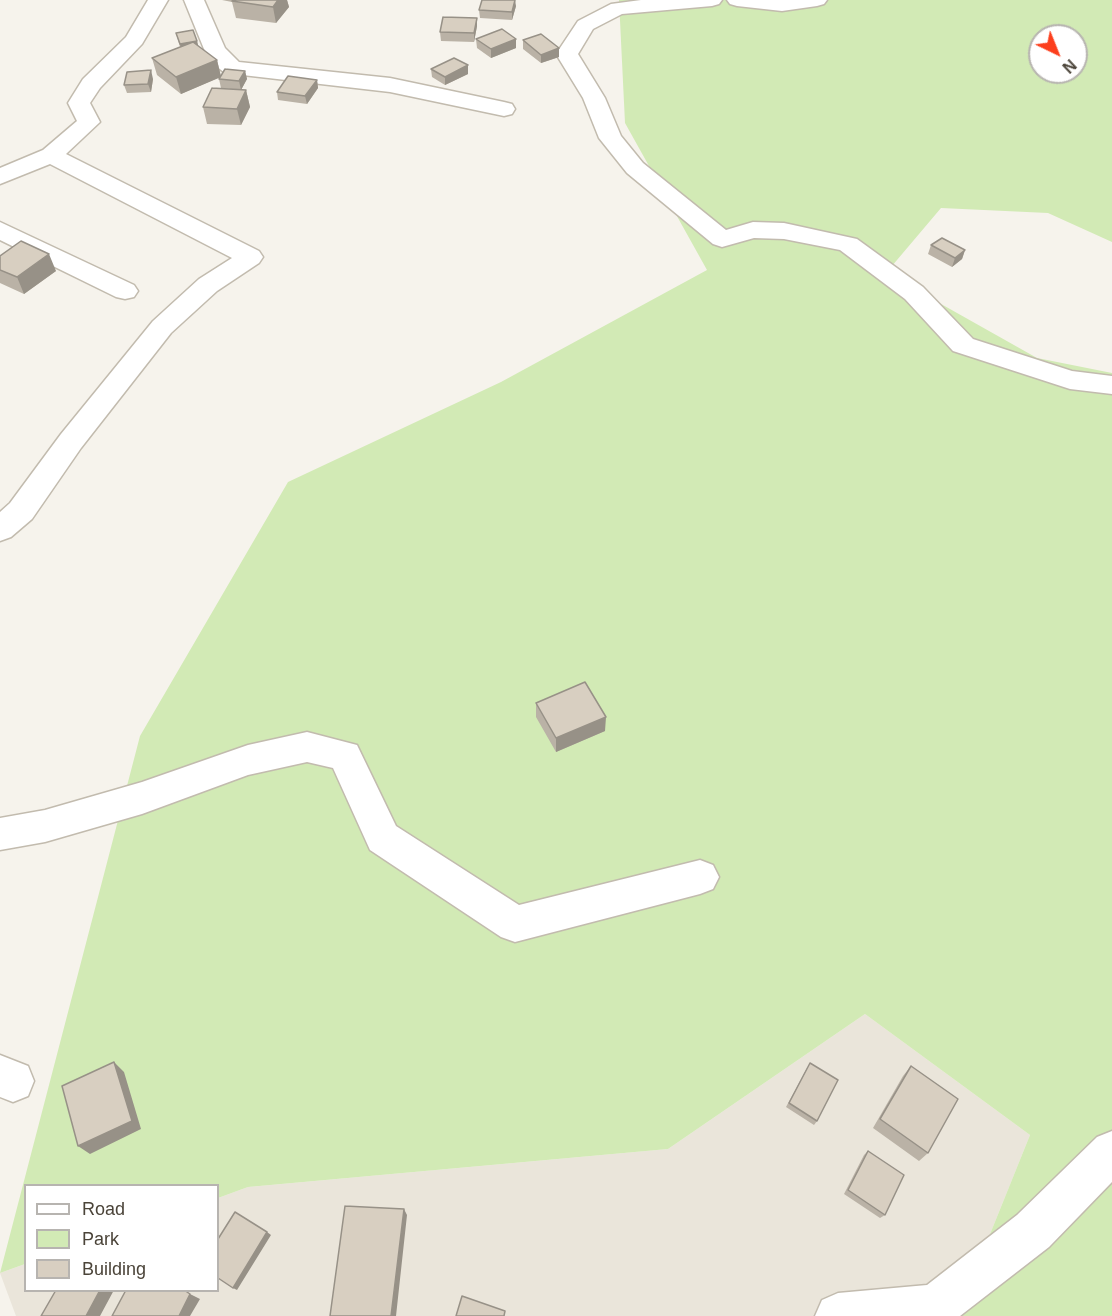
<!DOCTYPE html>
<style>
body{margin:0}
#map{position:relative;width:1112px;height:1316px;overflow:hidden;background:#f6f3ec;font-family:Arial,sans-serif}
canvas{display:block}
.legend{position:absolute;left:24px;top:1184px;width:195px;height:108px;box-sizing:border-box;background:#fff;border:2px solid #b7b4b0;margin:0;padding:8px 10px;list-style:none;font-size:18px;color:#4b4439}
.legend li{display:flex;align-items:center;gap:12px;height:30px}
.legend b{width:30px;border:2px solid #b7b4b0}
.north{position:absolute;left:1028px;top:24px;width:60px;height:60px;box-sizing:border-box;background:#fff;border:2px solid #b7b4b0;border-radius:50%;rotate:137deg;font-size:16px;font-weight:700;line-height:24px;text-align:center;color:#4b4439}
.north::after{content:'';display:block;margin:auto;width:21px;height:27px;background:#fc3f1d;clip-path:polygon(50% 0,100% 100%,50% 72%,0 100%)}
</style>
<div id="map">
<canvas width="1112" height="1316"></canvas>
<ul class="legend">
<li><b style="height:8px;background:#fff"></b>Road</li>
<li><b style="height:16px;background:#d2eab5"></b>Park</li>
<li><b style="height:16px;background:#d8cfc1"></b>Building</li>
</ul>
<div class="north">N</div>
</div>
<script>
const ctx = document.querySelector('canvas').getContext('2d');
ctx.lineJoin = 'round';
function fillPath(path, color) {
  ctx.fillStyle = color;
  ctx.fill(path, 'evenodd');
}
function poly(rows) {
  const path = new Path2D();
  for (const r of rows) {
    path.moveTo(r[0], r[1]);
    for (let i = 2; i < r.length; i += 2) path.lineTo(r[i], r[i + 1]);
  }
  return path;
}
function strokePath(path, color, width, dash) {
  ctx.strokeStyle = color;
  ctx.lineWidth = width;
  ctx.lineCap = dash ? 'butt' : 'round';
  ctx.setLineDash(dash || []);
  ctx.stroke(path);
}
fillPath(poly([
 [865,1014,1030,1135,957,1316,16,1316,0,1273,25,1264,26,1290,218,1290,218,1198,248,1187,668,1149]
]), '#eae5da');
fillPath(poly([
 [619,0,1112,0,1112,242,1048,213,941,208,886,273,1037,358,1112,373,1112,1316,957,1316,1030,1135,865,1014,668,1149,248,1187,218,1198,218,1186,26,1186,25,1264,0,1273,140,736,288,482,501,382,707,270,625,123],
 [1040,36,1076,36,1076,72,1040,72]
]), '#d2eab5');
const minor = poly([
 [148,0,168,0,142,44,100,88,90,103,100,122,66,154,259,251,263,257,259,263,217,291,171,333,81,448,32,519,11,537,0,541,0,512,10,503,61,434,153,321,199,279,232,258,50,164,0,184,0,168,43,150,77,121,68,103,83,79,126,37,148,0],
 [184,0,204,0,225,48,239,62,390,78,504,102,512,104,515,109,512,114,504,116,390,92,225,73,216,66,204,49,184,0],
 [0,222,134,285,138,291,134,297,125,299,116,297,0,240,0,222],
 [307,732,357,745,396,826,519,905,700,860,713,865,719,877,713,889,700,894,515,942,501,937,370,850,333,768,307,762,248,775,142,814,45,842,0,850,0,818,45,810,142,782,248,745,307,732],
 [0,1055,28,1066,34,1081,28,1096,13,1102,0,1097,0,1055],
 [1112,1131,1112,1182,1049,1247,960,1316,815,1316,822,1300,838,1293,927,1285,1017,1215,1097,1137,1112,1131]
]);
const tertiary = poly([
 [641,0,722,0,719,4,712,6,622,14,593,29,578,54,605,98,621,136,643,163,726,230,753,222,784,223,857,239,923,287,973,339,1072,371,1112,376,1112,394,1070,389,953,351,905,299,840,250,784,239,754,238,722,247,713,244,627,173,599,138,583,98,556,54,578,21,611,4,641,0],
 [727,0,827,0,824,4,817,6,782,11,737,6,730,4,727,0]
]);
strokePath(minor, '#c2bbae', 3);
strokePath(tertiary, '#c2bbae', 3);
fillPath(minor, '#fff');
fillPath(tertiary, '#fff');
fillPath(poly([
 [222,0,287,0,289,7,276,23,236,18,232,2],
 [516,6,512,20,480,18,479,10],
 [477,18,477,26,474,42,441,41,440,32],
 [176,33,197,41,198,46,217,60,221,76,245,71,247,79,241,90,221,88,219,79,220,77,181,94,157,75,152,58,180,47],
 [476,39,516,48,491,58,477,48],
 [523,40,559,48,559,57,541,63,523,49],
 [468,65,468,74,445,85,432,77,431,69],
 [153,79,151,92,127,93,124,85],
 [317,80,318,88,307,104,278,100,277,92],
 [246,90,250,107,241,125,207,124,203,107],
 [931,245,965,250,962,259,952,267,928,254],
 [0,256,56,271,24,294,0,283],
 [536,703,605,731,556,752,536,717],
 [911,1066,928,1153,919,1161,873,1128,903,1076],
 [807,1068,817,1121,814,1125,786,1107],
 [868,1151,885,1215,880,1218,844,1194,864,1155]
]), '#bab2a6');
fillPath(poly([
 [278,0,287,0,289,7,276,23,273,7],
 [515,0,516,6,512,20,512,12],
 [477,18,477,26,474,42,474,33],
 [516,39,516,48,491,58,491,49],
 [197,41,199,49,182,53,180,44],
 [559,48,559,57,541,63,541,55],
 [217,60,221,77,181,94,176,77],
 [468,65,468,74,445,85,445,77],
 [151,70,153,79,151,92,148,84],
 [245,71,247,79,241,90,239,81],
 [317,80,318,88,307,104,305,96],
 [246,90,250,107,241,125,237,109],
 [965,250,962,259,952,267,955,258],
 [49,254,56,271,24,294,17,277],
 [606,717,605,731,556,752,556,738],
 [114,1062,124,1072,141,1129,90,1154,78,1146],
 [404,1209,407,1215,396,1316,391,1316],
 [267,1232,271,1235,237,1290,233,1288],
 [100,1290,114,1290,100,1316,86,1316],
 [190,1294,200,1299,190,1316,179,1316]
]), '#979187');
const building = poly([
 [233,0,278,0,273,7,232,1,233,0],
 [482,0,515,0,512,12,479,10,482,0],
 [443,17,477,18,474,33,440,32,443,17],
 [502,29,516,39,491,49,476,39,502,29],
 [193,30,197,41,180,44,176,33,193,30],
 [541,34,559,48,541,55,523,40,541,34],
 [193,42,217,60,176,77,152,58,193,42],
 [454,58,468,65,445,77,431,69,454,58],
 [225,69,245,71,239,81,219,79,225,69],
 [151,70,148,84,124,85,127,72,151,70],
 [288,76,317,80,305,96,277,92,288,76],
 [212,88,246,90,237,109,203,107,212,88],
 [942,238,965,250,955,258,931,245,942,238],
 [21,241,49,254,17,277,0,270,0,256,21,241],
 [585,682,606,717,556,738,536,703,585,682],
 [114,1062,132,1121,78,1146,62,1086,114,1062],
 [810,1063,838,1080,817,1121,789,1103,810,1063],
 [911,1066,958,1099,928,1153,880,1119,911,1066],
 [868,1151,904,1175,885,1215,848,1190,868,1151],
 [345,1206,404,1209,391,1316,330,1316,345,1206],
 [235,1212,267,1232,233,1288,218,1278,218,1239,235,1212],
 [56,1290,100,1290,86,1316,41,1316,56,1290],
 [126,1290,184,1290,190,1294,179,1316,112,1316,126,1290],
 [462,1296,505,1311,504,1316,456,1316,462,1296]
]);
fillPath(building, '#d8cfc1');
strokePath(building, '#979187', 1.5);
</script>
